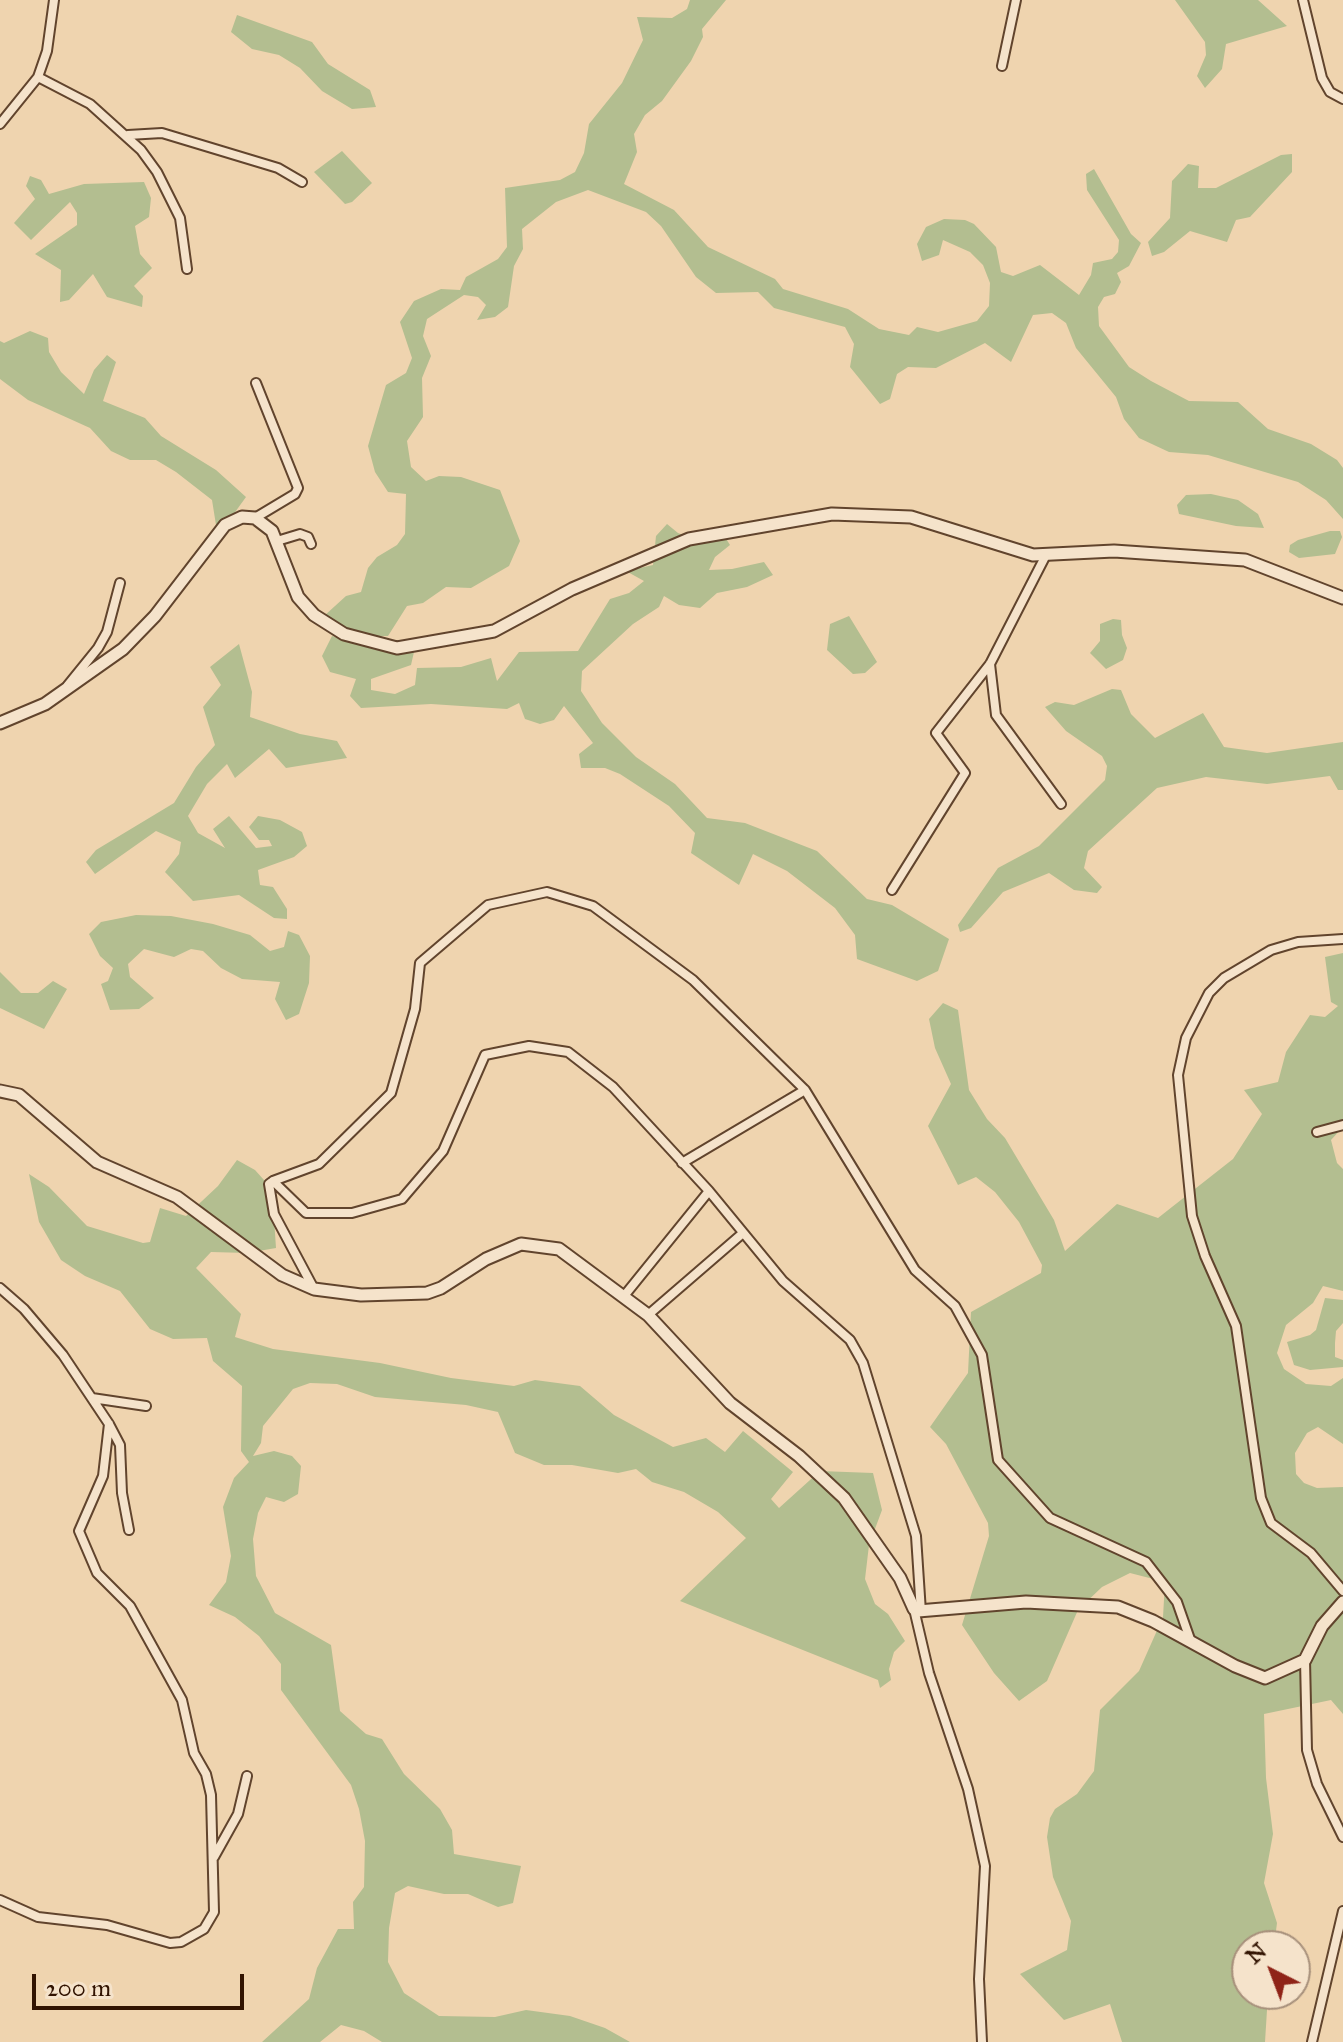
<!DOCTYPE html>
<style>
body{margin:0}
#map{position:relative;width:1343px;height:2042px;overflow:hidden;background:#efd4af;font-family:"IM FELL Great Primer",serif}
canvas{display:block}
.north{position:absolute;left:1231px;top:1930px;width:80px;height:80px;box-sizing:border-box;background:#f5e3cb;border:2px solid #a7907b;border-radius:50%;rotate:318deg;font-size:22px;font-weight:700;line-height:32px;text-align:center;color:#321402}
.north::after{content:'';display:block;margin:auto;width:28px;height:36px;background:#8f2418;clip-path:polygon(50% 0,100% 100%,50% 72%,0 100%)}
.scale{position:absolute;left:32px;top:1974px;width:212px;height:36px;box-sizing:border-box;border:4px solid #321402;border-top:0;padding-left:10px;font-size:24px;line-height:28px;white-space:nowrap;color:#321402;-webkit-text-stroke:6px #f5e3cb;paint-order:stroke}
</style>
<div id="map">
<canvas width="1343" height="2042"></canvas>
<div class="north">N</div>
<div class="scale">200 m</div>
</div>
<script>
const ctx = document.querySelector('canvas').getContext('2d');
ctx.lineJoin = 'round';
function fillPath(path, color) {
  ctx.fillStyle = color;
  ctx.fill(path, 'evenodd');
}
function poly(rows) {
  const path = new Path2D();
  for (const r of rows) {
    path.moveTo(r[0], r[1]);
    for (let i = 2; i < r.length; i += 2) path.lineTo(r[i], r[i + 1]);
  }
  return path;
}
function strokePath(path, color, width, dash) {
  ctx.strokeStyle = color;
  ctx.lineWidth = width;
  ctx.lineCap = dash ? 'butt' : 'round';
  ctx.setLineDash(dash || []);
  ctx.stroke(path);
}
fillPath(poly([
 [690,0,726,0,702,29,703,37,691,61,662,101,645,115,634,134,637,152,624,184,674,210,708,247,775,279,783,289,848,309,879,329,909,335,917,327,938,332,977,321,989,306,990,283,983,265,970,252,943,240,939,255,922,261,917,244,926,227,944,219,965,220,974,224,996,247,1001,272,1013,276,1040,265,1079,295,1091,275,1093,263,1112,259,1118,252,1119,240,1087,190,1086,174,1094,169,1131,234,1141,243,1129,266,1117,273,1121,282,1115,294,1104,297,1098,307,1099,326,1129,367,1151,381,1189,401,1238,402,1268,429,1311,444,1337,460,1343,468,1343,519,1326,500,1298,482,1208,455,1169,452,1139,438,1124,419,1116,397,1076,348,1066,323,1052,313,1033,315,1011,362,985,343,936,368,908,367,897,374,890,399,880,404,850,367,854,344,845,327,774,308,758,292,716,293,696,277,661,226,646,212,588,190,556,202,522,229,523,249,514,266,508,307,495,317,477,320,486,305,478,297,464,295,427,319,423,336,431,356,422,378,423,417,407,441,411,467,426,481,439,476,461,477,500,490,520,541,509,566,471,588,446,587,423,603,407,606,388,636,366,636,345,630,324,616,346,596,361,592,368,568,377,557,397,545,405,534,406,494,388,492,375,472,368,446,386,385,406,373,412,358,400,322,414,301,441,289,460,290,466,277,498,259,507,247,505,188,560,180,575,172,584,153,589,124,622,83,643,40,637,17,672,18,687,9],
 [1175,0,1258,0,1287,26,1226,44,1222,69,1205,88,1197,76,1206,55,1205,42],
 [237,15,312,42,328,64,370,90,376,107,352,109,322,91,300,68,279,55,252,49,231,32],
 [342,151,372,183,352,202,345,204,314,172],
 [1292,154,1292,172,1250,217,1236,220,1227,242,1190,231,1164,252,1152,256,1148,242,1170,218,1172,181,1188,164,1199,166,1198,188,1216,188,1281,155],
 [30,176,41,180,49,194,84,184,144,182,151,198,149,217,135,226,140,254,152,268,134,286,143,296,142,307,107,297,93,274,69,300,60,302,61,270,35,254,77,225,77,213,70,202,31,240,14,223,35,199,26,186],
 [30,331,48,338,49,352,61,372,84,394,94,370,107,355,116,362,103,401,145,418,161,436,216,470,246,497,225,526,216,525,212,500,176,472,156,460,130,460,111,451,90,428,28,400,0,379,0,341,4,343],
 [1211,494,1238,500,1258,514,1264,528,1236,526,1179,514,1177,505,1186,495],
 [667,524,678,533,695,540,725,537,730,545,715,557,709,570,732,569,764,562,773,575,747,587,717,593,700,608,679,605,664,596,659,607,633,624,582,671,581,691,602,723,636,757,675,784,707,818,745,823,817,851,867,899,892,905,949,939,938,971,917,981,857,959,855,935,835,908,787,871,753,854,739,885,691,853,695,833,669,806,620,774,605,768,581,768,579,754,593,743,564,706,554,720,540,724,525,719,519,703,507,709,431,704,361,708,350,696,356,679,330,672,322,656,332,636,377,650,414,652,411,665,371,679,371,690,395,694,415,685,417,668,461,667,491,658,497,681,519,652,578,651,610,599,629,593,644,581,626,571,653,565,656,536],
 [1330,531,1340,531,1342,537,1335,554,1299,558,1289,552,1290,545,1298,540],
 [849,616,877,662,865,673,853,674,827,650,830,624],
 [1113,619,1121,620,1122,635,1127,648,1123,660,1106,669,1090,653,1100,641,1100,624],
 [239,644,252,692,250,717,300,734,337,741,347,758,286,768,269,749,235,778,227,764,207,784,188,816,198,833,225,848,213,829,229,816,256,848,272,846,269,840,259,840,249,827,258,816,280,820,302,832,307,846,294,857,258,870,260,885,273,887,287,909,287,919,274,918,239,895,193,901,165,872,179,854,181,842,156,831,95,874,86,862,96,850,174,803,196,767,215,745,203,707,221,685,210,667],
 [1112,689,1121,690,1131,714,1155,738,1203,713,1224,747,1267,753,1343,742,1343,790,1338,790,1330,776,1267,784,1206,777,1157,788,1088,851,1084,868,1102,887,1097,893,1074,890,1049,873,1003,892,971,928,960,932,958,925,998,868,1039,846,1105,780,1107,766,1102,756,1066,731,1045,707,1055,702,1074,705],
 [136,915,171,916,213,924,250,935,270,951,284,947,288,931,299,935,310,956,309,983,299,1014,286,1020,275,999,280,982,242,979,221,968,203,951,191,949,174,957,144,949,128,964,130,977,154,998,139,1009,110,1010,101,984,108,981,113,968,100,956,89,934,101,922],
 [1343,953,1343,1127,1331,1140,1337,1163,1343,1169,1343,1291,1323,1286,1313,1303,1286,1325,1277,1353,1284,1369,1306,1384,1331,1386,1343,1378,1343,1444,1318,1427,1307,1433,1295,1453,1296,1474,1304,1483,1317,1488,1343,1487,1343,1714,1331,1700,1264,1714,1266,1778,1273,1834,1264,1883,1277,1923,1274,1946,1247,1946,1247,1994,1268,1994,1265,2042,1122,2042,1110,2004,1064,2020,1020,1974,1067,1950,1071,1921,1053,1877,1047,1837,1050,1818,1055,1809,1077,1794,1094,1771,1100,1710,1139,1671,1163,1617,1165,1582,1130,1573,1102,1587,1078,1610,1047,1681,1019,1701,994,1673,962,1625,989,1536,988,1523,946,1444,930,1427,968,1373,971,1312,1041,1273,1042,1265,1019,1222,995,1192,976,1177,958,1185,928,1126,951,1084,935,1048,929,1019,943,1003,958,1010,969,1090,987,1119,1005,1138,1054,1220,1065,1251,1117,1204,1158,1218,1233,1159,1262,1114,1244,1090,1278,1082,1286,1052,1310,1015,1325,1017,1338,1006,1331,1002,1325,957],
 [0,972,21,993,38,993,53,981,67,989,44,1029,0,1008],
 [237,1160,255,1170,272,1189,276,1248,247,1253,211,1252,196,1268,241,1314,235,1337,273,1349,380,1363,451,1378,514,1386,535,1380,580,1386,614,1415,673,1447,706,1438,725,1452,743,1431,793,1472,771,1499,779,1508,820,1471,873,1473,882,1510,869,1545,865,1579,875,1604,888,1614,905,1641,894,1652,889,1669,891,1680,880,1688,878,1680,680,1601,746,1538,718,1512,684,1492,652,1482,636,1469,618,1473,572,1465,544,1465,515,1453,498,1412,466,1405,375,1397,337,1384,310,1383,293,1389,263,1426,261,1443,253,1456,274,1451,292,1456,301,1466,298,1494,284,1502,266,1497,258,1513,253,1539,256,1576,275,1613,331,1645,340,1711,366,1734,382,1739,404,1774,440,1809,452,1830,454,1854,521,1866,513,1903,498,1907,468,1894,444,1894,408,1886,395,1893,389,1928,388,1962,404,1993,439,2016,495,2017,526,2010,570,2016,605,2028,630,2042,382,2042,364,2031,341,2025,320,2042,262,2042,309,1999,317,1968,338,1929,354,1929,353,1902,364,1887,365,1841,359,1809,351,1785,281,1690,281,1664,259,1636,235,1617,209,1605,226,1582,231,1556,223,1507,234,1478,249,1462,241,1451,242,1386,213,1361,207,1338,173,1339,150,1329,120,1291,85,1276,61,1260,39,1222,29,1174,49,1187,87,1226,143,1243,150,1242,160,1208,186,1216,218,1186],
 [1325,1298,1343,1300,1343,1323,1336,1331,1335,1343,1335,1357,1343,1360,1343,1367,1310,1370,1294,1365,1287,1342,1310,1335,1316,1330]
]), '#b3be90');
const minor = poly([
 [1303,0,1322,78,1330,92,1343,99],
 [1002,66,1016,0],
 [38,77,90,104,141,150,157,172,180,218,187,269],
 [0,124,38,77,47,51,54,0],
 [128,135,162,133,278,168,302,182],
 [255,518,295,494,298,488,256,383],
 [277,541,300,534,308,537,311,544],
 [990,664,996,715,1061,804],
 [68,685,98,648,107,632,120,583],
 [892,890,965,773,936,733,990,664,1046,555],
 [1343,939,1298,942,1271,950,1224,978,1209,993,1186,1038,1178,1075,1192,1216,1205,1256,1236,1326,1261,1498,1271,1523,1311,1553,1343,1591],
 [1317,1132,1343,1125],
 [682,1163,805,1090],
 [273,1181,319,1164,391,1093,415,1009,420,963,488,905,547,892,593,906,693,980,805,1090,915,1270,955,1306,982,1355,998,1460,1050,1518,1146,1562,1177,1602,1191,1642],
 [0,1288,24,1309,63,1355,109,1424,120,1445,122,1493,129,1530],
 [314,1289,274,1214,269,1184,273,1181,306,1213,352,1213,402,1199,443,1151,485,1055,529,1046,568,1052,613,1087,709,1191,783,1281,850,1340,863,1363,916,1536,921,1612],
 [624,1296,709,1191],
 [648,1315,743,1233],
 [92,1398,146,1406],
 [914,1609,929,1673,968,1789,985,1866,979,1979,982,2042],
 [1305,1660,1307,1750,1317,1784,1343,1837],
 [214,1857,238,1814,247,1776],
 [0,1900,38,1917,107,1925,170,1943,181,1942,204,1929,214,1912,211,1795,206,1774,194,1753,182,1700,130,1606,97,1573,79,1531,103,1476,109,1424],
 [1312,2042,1343,1911]
]);
const tertiary = poly([
 [0,723,45,704,123,649,155,616,225,525,242,517,255,518,272,531,298,597,314,615,344,634,397,648,494,631,572,589,689,539,832,514,911,517,1033,555,1114,551,1245,560,1343,598],
 [0,1091,19,1095,97,1162,177,1197,282,1275,314,1289,361,1295,427,1293,441,1288,486,1259,521,1244,559,1249,648,1315,730,1403,799,1456,844,1498,900,1578,914,1609,918,1611,1026,1602,1118,1607,1153,1621,1235,1666,1265,1678,1305,1660,1322,1626,1343,1602]
]);
strokePath(minor, '#61442d', 12);
strokePath(tertiary, '#61442d', 15);
strokePath(minor, '#f5e3cb', 8);
strokePath(tertiary, '#f5e3cb', 11);
</script>
